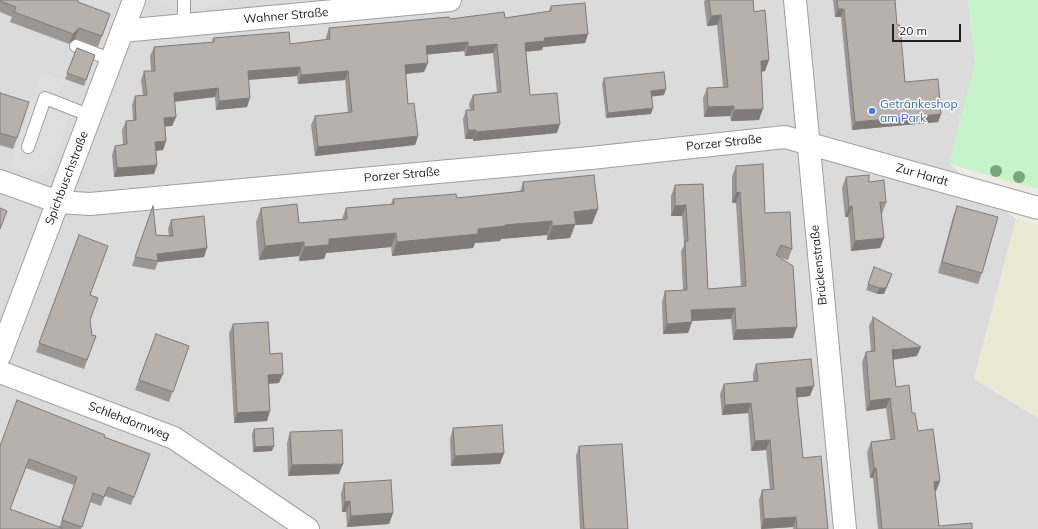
<!DOCTYPE html>
<meta charset="utf-8">
<style>
body{margin:0}
#map{position:relative;width:1038px;height:529px;overflow:hidden;background:#eeebe5;font-family:Mulish,sans-serif}
canvas{display:block}
.scale{position:absolute;left:892px;top:24px;width:69px;height:18px;box-sizing:border-box;border:2px solid #1e1e1e;border-top:0;padding-left:5px;font-size:12px;line-height:14px;white-space:nowrap;color:#1e1e1e;-webkit-text-stroke:3px #fff;paint-order:stroke}
</style>
<div id="map">
<canvas width="1038" height="529"></canvas>
<div class="scale">20 m</div>
</div>
<script>
const ctx = document.querySelector('canvas').getContext('2d');
ctx.lineJoin = 'round';
function fillPath(path, color) {
  ctx.fillStyle = color;
  ctx.fill(path, 'evenodd');
}
function poly(rows) {
  const path = new Path2D();
  for (const r of rows) {
    path.moveTo(r[0], r[1]);
    for (let i = 2; i < r.length; i += 2) path.lineTo(r[i], r[i + 1]);
  }
  return path;
}
function strokePath(path, color, width, dash) {
  ctx.strokeStyle = color;
  ctx.lineWidth = width;
  ctx.lineCap = dash ? 'butt' : 'round';
  ctx.setLineDash(dash || []);
  ctx.stroke(path);
}
function write(font, color, halo, rows, align = 'center') {
  ctx.font = font + ' Mulish,sans-serif';
  ctx.lineWidth = 3;
  ctx.setLineDash([]);
  ctx.textBaseline = 'middle';
  ctx.strokeStyle = halo;
  ctx.fillStyle = color;
  for (const [text, x, y, turn = 0] of rows) {
    ctx.save();
    ctx.translate(x, y);
    ctx.rotate((+turn || 0) * Math.PI / 180);
    ctx.textAlign = isNaN(turn) ? turn : align;
    if (halo) ctx.strokeText(text, 0, 0);
    ctx.fillText(text, 0, 0);
    ctx.restore();
  }
}
fillPath(poly([
 [0,0,968,0,975,64,949,164,1016,219,974,379,1038,418,1038,529,0,529]
]), '#dcdbdb');
fillPath(poly([
 [1016,219,1038,225,1038,418,974,379]
]), '#e9ead3');
fillPath(poly([
 [968,0,1038,0,1038,189,949,164,975,64]
]), '#c7f3ca');
fillPath(poly([
 [161,0,227,0,227,4,178,10,167,5],
 [41,73,65,80,54,110,70,115,50,170,34,177,10,166]
]), '#dedede');
const service = poly([
 [184,0,184,25],
 [76,46,112,60],
 [28,147,45,98,91,116]
]);
const minor = poly([
 [795,0,845,529],
 [122,31,450,0],
 [0,181,58,202,90,204,591,158,785,137,1038,208],
 [0,355,134,0],
 [0,372,174,438,308,529]
]);
strokePath(service, '#9f9f9f', 14);
strokePath(minor, '#9f9f9f', 24);
strokePath(service, '#fff', 12);
strokePath(minor, '#fff', 22);
ctx.fillStyle = '#79a778';
for (const [x, y] of [
 [996,171],
 [1019,177]
]) {
  ctx.beginPath();
  ctx.arc(x, y, 6, 0, 2 * Math.PI);
  ctx.fill();
}
fillPath(poly([
 [0,0,78,2,110,14,98,47,75,39,69,44,10,22,12,17,0,12],
 [705,0,753,0,754,12,765,71,762,72,759,120,731,121,730,116,704,117,703,98,707,88,723,87,717,25,707,26,704,2],
 [833,0,895,0,897,25,905,82,941,114,938,122,852,130,841,17,835,17],
 [551,6,588,34,585,43,543,47,542,50,526,52,530,95,557,133,473,141,473,139,465,139,463,119,466,110,470,110,469,104,473,95,497,93,493,53,465,56,464,51,427,54,424,72,406,74,408,104,418,136,415,145,315,156,311,125,315,116,348,113,345,80,298,84,297,76,249,80,247,107,216,110,215,97,174,102,176,117,172,126,165,126,166,141,163,150,156,151,157,165,154,174,114,177,112,155,115,146,123,145,122,130,126,121,133,120,132,105,135,96,143,96,141,80,144,71,151,71,150,56,154,47,212,42,213,38,290,44,326,40,326,37,329,28,450,19,505,18,549,11],
 [77,48,95,55,84,86,65,79],
 [604,78,664,95,652,96,651,114,606,118,602,84],
 [0,93,17,138,13,149,0,145],
 [736,166,765,213,792,249,788,260,777,256,793,338,733,340,731,319,692,321,688,333,663,334,662,302,665,291,683,290,681,251,684,245,682,216,671,216,671,196,675,185,703,184,708,289,741,287,736,203,732,203,732,176],
 [846,177,869,182,886,203,882,214,881,214,884,238,880,248,851,251,848,217,845,217,842,188],
 [523,182,598,209,592,224,575,225,570,238,547,240,547,235,501,239,500,241,475,243,473,248,392,256,391,247,326,253,324,259,299,261,299,256,259,260,256,222,261,208,299,223,342,219,346,208,391,204,393,199,457,198,520,192],
 [153,206,156,235,169,236,168,229,171,220,204,257,158,262,155,270,132,266],
 [957,206,982,273,978,284,938,273,953,217],
 [79,235,90,295,90,320,92,335,96,336,84,369,36,352],
 [874,267,884,294,877,294,866,290],
 [873,317,917,356,893,360,896,387,912,413,918,431,940,481,936,491,935,491,939,526,972,529,878,529,873,478,870,478,867,452,871,442,890,439,886,408,866,411,862,362,866,352,871,352,869,326],
 [233,324,270,354,279,383,268,384,267,421,234,423,229,333],
 [156,334,189,346,169,402,135,390],
 [756,364,810,396,797,397,803,458,828,529,793,529,793,527,761,529,759,500,762,490,770,490,766,450,751,451,748,413,722,415,720,394,724,384,753,382,753,374],
 [453,428,504,453,500,464,451,466,450,439],
 [254,429,272,451,253,452,252,434],
 [290,432,339,474,288,476,287,443],
 [104,437,150,454,131,505,105,496,101,506,90,502,81,529,0,529,0,446],
 [26,468,74,485,59,528,10,509],
 [579,446,628,529,580,529,576,456],
 [344,483,393,513,389,524,347,527,346,512,342,512,341,494]
]), '#9d9793');
fillPath(poly([
 [838,9,844,9,841,17,835,17],
 [721,15,717,25,707,26,711,16],
 [79,28,75,39,69,44,73,34],
 [588,34,585,43,543,47,542,50,522,52,525,43,544,38],
 [468,42,464,51,423,55,426,46],
 [497,44,493,53,465,56,468,47],
 [769,60,765,71,757,72,761,61],
 [428,63,424,72,402,74,405,65],
 [300,67,297,76,245,80,248,71],
 [348,71,345,80,298,84,301,75],
 [218,88,215,97,170,102,174,93],
 [666,89,664,95,649,97,651,91],
 [250,98,247,107,216,110,219,101],
 [734,106,730,116,704,117,708,107],
 [653,108,651,114,606,118,608,113],
 [763,109,759,120,731,121,734,110],
 [941,114,938,122,852,130,855,122],
 [176,117,172,126,161,127,164,118],
 [560,124,557,133,473,141,476,132],
 [468,130,476,130,473,139,465,139],
 [418,136,415,145,315,156,318,147],
 [166,141,163,150,152,151,155,142],
 [157,165,154,174,114,177,117,168],
 [740,192,736,203,732,203,736,193],
 [686,205,682,216,671,216,675,206],
 [852,206,848,217,845,217,849,207],
 [598,209,592,224,575,225,570,238,547,240,552,226,574,212],
 [552,221,547,235,501,239,500,241,475,243,473,248,392,256,397,242,505,225],
 [396,233,391,247,326,253,324,259,299,261,304,247,329,239],
 [884,238,880,248,851,251,855,241],
 [304,242,299,256,259,260,265,246],
 [207,248,204,257,158,262,157,254],
 [890,280,884,294,877,294,879,288],
 [735,308,731,319,688,321,691,310],
 [692,322,688,333,663,334,667,324],
 [797,327,793,338,733,340,736,330],
 [921,347,917,356,888,360,892,350],
 [283,374,279,383,264,384,268,375],
 [814,386,810,396,793,398,796,388],
 [890,398,886,408,866,411,870,401],
 [751,403,748,413,722,415,725,405],
 [270,411,267,421,234,423,237,413],
 [770,440,766,450,751,451,755,441],
 [274,446,272,451,253,452,255,447],
 [504,453,500,464,451,466,455,456],
 [343,464,339,474,288,476,292,465],
 [874,468,876,468,873,478,870,478],
 [940,481,936,491,931,492,934,482],
 [350,501,346,512,342,512,345,502],
 [393,513,389,524,347,527,351,516],
 [796,517,793,527,761,529,764,519]
]), '#807b78');
const building = poly([
 [0,0,78,0,78,2,110,14,102,36,79,28,73,34,14,12,16,7,0,1,0,0],
 [709,0,753,0,754,12,765,10,769,60,761,61,763,109,734,110,734,106,708,107,707,88,728,87,721,15,711,16,709,0],
 [837,0,895,0,897,25,900,25,905,82,938,79,941,114,855,122,844,9,838,9,837,0],
 [585,3,588,34,544,38,545,41,525,43,530,95,557,93,560,124,476,132,476,130,468,130,466,110,474,110,473,95,501,92,497,44,468,47,468,42,426,46,428,63,405,65,408,104,414,103,418,136,318,147,315,116,352,112,348,71,301,75,300,67,248,71,250,98,219,101,218,88,174,93,176,117,164,118,166,141,155,142,157,165,117,168,115,146,127,144,126,121,136,120,135,96,147,95,144,71,155,71,154,47,214,42,213,38,289,32,290,44,330,39,329,28,449,17,450,19,504,12,505,18,551,11,551,6,585,3],
 [77,48,95,55,86,80,67,73,77,48],
 [664,72,666,89,651,91,653,108,608,113,604,78,664,72],
 [0,93,29,102,17,138,0,133,0,93],
 [763,164,765,213,790,212,792,249,781,245,776,255,793,266,797,327,736,330,735,308,691,310,692,322,667,324,665,291,687,290,685,241,688,241,686,205,675,206,675,185,703,184,708,289,746,286,740,192,736,193,736,166,763,164],
 [594,175,598,209,574,212,576,224,552,226,552,221,505,225,505,226,478,229,478,234,397,242,396,233,329,239,329,245,304,247,304,242,265,246,261,208,297,204,299,223,347,219,346,208,394,204,393,199,456,194,457,198,524,191,523,182,594,175],
 [869,175,869,182,884,180,886,203,880,202,884,238,855,241,852,206,849,207,846,177,869,175],
 [153,206,156,235,173,236,171,220,204,216,207,248,157,254,158,261,135,257,153,206],
 [957,206,998,217,982,273,942,262,957,206],
 [0,208,7,211,0,229,0,208],
 [79,235,108,246,90,295,98,298,90,320,92,335,96,336,87,360,39,343,79,235],
 [874,267,892,274,886,288,879,288,868,284,874,267],
 [873,317,921,347,892,350,896,387,909,385,912,413,915,413,918,431,933,429,940,481,934,482,939,526,972,523,972,529,882,529,876,468,874,468,871,442,895,439,890,398,870,401,866,352,875,351,873,317],
 [268,322,270,354,282,353,283,374,268,375,270,411,237,413,233,324,268,322],
 [156,334,189,346,173,392,139,380,156,334],
 [811,359,814,386,796,388,803,458,821,456,828,529,797,529,796,517,764,519,762,490,774,489,770,440,755,441,751,403,725,405,724,384,758,381,756,364,811,359],
 [17,400,105,435,104,437,150,454,134,497,108,487,104,497,93,493,82,527,62,520,77,477,29,459,10,509,62,528,62,529,0,529,0,446,17,400],
 [502,425,504,453,455,456,453,428,502,425],
 [273,428,274,446,255,447,254,429,273,428],
 [342,430,343,464,292,465,290,432,342,430],
 [622,444,628,529,584,529,579,446,622,444],
 [391,480,393,513,351,516,350,501,345,502,344,483,391,480]
]);
fillPath(building, '#b7b0ab');
strokePath(building, '#807b78', 1);
for (const [x, y, r, color] of [
 [872,111,4,"#3f7fe0"]
]) {
  const dot = new Path2D();
  dot.arc(x, y, r, 0, 2 * Math.PI);
  ctx.fillStyle = color;
  ctx.fill(dot);
  strokePath(dot, '#fff', 1.5);
}
write('12px', '#1e1e1e', '#fff', [
 ["Wahner Straße",286,16,-5],
 ["Porzer Straße",724,143,-6],
 ["Porzer Straße",402,175,-5],
 ["Zur Hardt",922,175,16],
 ["Spichbuschstraße",67,178,-69],
 ["Brückenstraße",819,265,-96],
 ["Schlehdornweg",129,421,21]
]);
write('12px', '#366cbe', '#fff', [
 ["Getränkeshop",880,104],
 ["am Park",880,118]
], 'left');
</script>
